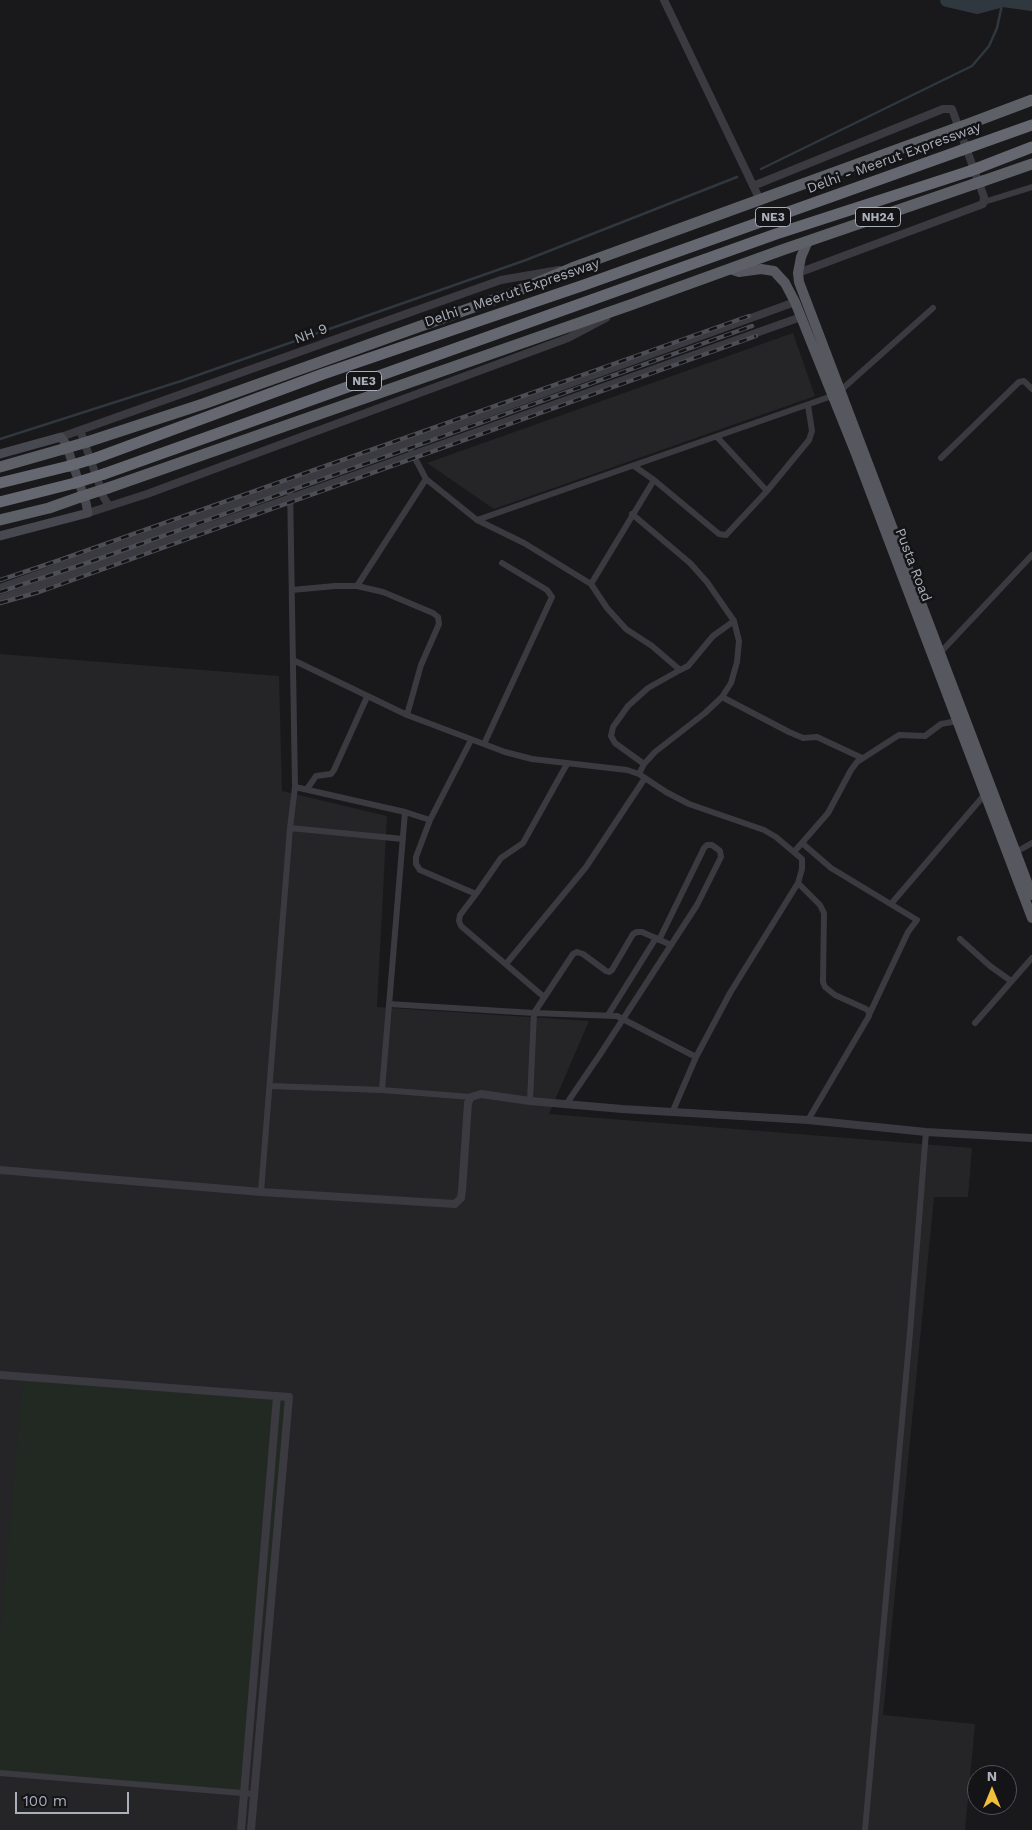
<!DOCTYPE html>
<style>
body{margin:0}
#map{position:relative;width:1032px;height:1830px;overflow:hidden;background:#19191b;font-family:"Work Sans",sans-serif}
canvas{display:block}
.north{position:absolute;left:967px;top:1765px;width:50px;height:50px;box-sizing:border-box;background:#141416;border:1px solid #505258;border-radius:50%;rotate:0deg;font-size:14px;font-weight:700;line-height:20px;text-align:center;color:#abafbb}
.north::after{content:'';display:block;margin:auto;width:18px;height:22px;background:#f2bf3a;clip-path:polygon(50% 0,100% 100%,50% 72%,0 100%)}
.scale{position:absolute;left:15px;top:1792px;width:114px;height:22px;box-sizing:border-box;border:2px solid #abafbb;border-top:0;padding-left:6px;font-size:15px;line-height:18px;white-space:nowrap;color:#abafbb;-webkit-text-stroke:4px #141416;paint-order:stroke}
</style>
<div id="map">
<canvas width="1032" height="1830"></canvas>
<div class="north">N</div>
<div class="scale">100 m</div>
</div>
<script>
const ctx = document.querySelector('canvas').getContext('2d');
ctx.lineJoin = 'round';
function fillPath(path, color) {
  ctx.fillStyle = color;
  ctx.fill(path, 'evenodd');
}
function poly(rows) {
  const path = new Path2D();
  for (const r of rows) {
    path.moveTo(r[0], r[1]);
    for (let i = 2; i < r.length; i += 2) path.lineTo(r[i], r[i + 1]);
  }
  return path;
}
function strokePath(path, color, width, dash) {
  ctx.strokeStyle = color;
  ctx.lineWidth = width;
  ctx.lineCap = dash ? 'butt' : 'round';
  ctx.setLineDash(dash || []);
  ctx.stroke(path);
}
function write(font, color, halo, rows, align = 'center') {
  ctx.font = font + ' "Work Sans",sans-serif';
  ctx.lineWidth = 5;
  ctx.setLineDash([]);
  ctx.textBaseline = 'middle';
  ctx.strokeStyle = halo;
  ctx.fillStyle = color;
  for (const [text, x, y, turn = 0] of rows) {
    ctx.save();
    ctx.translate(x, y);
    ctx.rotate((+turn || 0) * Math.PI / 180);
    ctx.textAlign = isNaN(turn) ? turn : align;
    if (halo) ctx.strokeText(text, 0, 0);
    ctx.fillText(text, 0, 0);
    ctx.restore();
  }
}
fillPath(poly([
 [793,333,815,396,494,509,427,463],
 [0,654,279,676,282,791,387,816,377,1007,589,1021,549,1114,972,1148,968,1197,934,1197,883,1715,975,1724,965,1830,0,1830]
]), '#252528');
fillPath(poly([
 [23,1377,289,1397,244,1793,0,1773,0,1634]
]), '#212922');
strokePath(poly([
 [761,169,972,66,989,46,997,28,1003,0],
 [0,439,181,381,526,260,737,177]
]), '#2f373f', 2.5);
strokePath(poly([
 [947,0,977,7,1003,0,1032,4]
]), '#2f373f', 14);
strokePath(poly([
 [984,202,1032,187],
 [840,391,933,308],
 [717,437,767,491],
 [407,443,426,479,477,520,524,543,591,584,654,480],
 [941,458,1019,382,1024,381,1032,389],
 [634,466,654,480,719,534,726,535,767,491,809,440,812,431,808,405],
 [632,514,690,563,707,582,734,621,739,641,737,662,731,683,722,697,705,713,655,752,644,764,639,774],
 [477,520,832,396],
 [591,584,607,608,626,629,652,646,680,670,688,666,713,636,734,621],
 [357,586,426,479],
 [292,590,335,586,357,586,383,592,433,613,438,617,439,624,421,665,407,715],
 [939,654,1032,555],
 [293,660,407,715,505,752,532,759,627,770,639,774,666,792,689,804,764,830,776,837,802,859,802,869,798,883,730,993,696,1057,672,1113],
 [722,697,789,732,803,738,817,737,862,758],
 [484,744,552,597,547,590,502,563],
 [644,764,615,743,611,736,613,727,628,706,648,688,680,670],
 [295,787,405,812,430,820,416,857,416,864,420,870,476,894,460,915,459,921,461,926,544,997],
 [307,789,316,776,331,774,334,770,367,697],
 [430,820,471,740],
 [290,828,403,839],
 [802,843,831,868,917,920,908,932,869,1015],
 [794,852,828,813,851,770,857,762,899,735,925,736,941,724,958,721],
 [1016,852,1032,843],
 [798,883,820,905,824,913,823,982,825,987,835,995,866,1009,869,1012,869,1016,808,1120],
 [476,894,501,858,523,843,567,764],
 [891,904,986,793],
 [960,939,990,966,1011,981],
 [506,964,586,867,645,778],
 [389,1004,534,1013,617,1016,696,1057],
 [608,1015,656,938],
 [975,1023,1032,958],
 [270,1086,382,1090,471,1097],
 [382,1090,405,812],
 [530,1101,534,1013,573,954,577,952,583,954,606,971,609,972,612,970,633,934,637,932,642,932,671,945],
 [567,1103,601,1053,697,905,721,857,720,851,712,845,707,845,704,848,659,940],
 [261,1192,290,828,295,787,290,485],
 [0,1773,254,1794],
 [865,1830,910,1332,926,1132]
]), '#3a3a40', 6);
strokePath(poly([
 [664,0,760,200],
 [753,186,943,109,952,109,984,197,983,204,798,273],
 [80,430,104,498,109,506],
 [61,437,501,280,559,270],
 [88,513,147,494,568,338,606,318],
 [0,588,290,485,795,302],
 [0,599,291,498,801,317],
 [0,1170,261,1192,455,1204,461,1198,462,1191,468,1103,471,1097,481,1094,530,1101,622,1109,808,1120,926,1132,1032,1138],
 [0,1375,289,1397,251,1830],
 [241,1830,277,1396]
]), '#3a3a40', 8);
strokePath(poly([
 [0,454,61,437,66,444,86,503,88,513,0,536]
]), '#484950', 9);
strokePath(poly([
 [808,241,801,257,798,273,799,282,1032,895],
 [730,269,739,272,761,269,774,271,785,283,795,302,856,454,1032,918]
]), '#56575f', 10);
strokePath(poly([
 [963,126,1032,100],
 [983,181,1032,164],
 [87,442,203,404,510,294,572,268,954,129],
 [0,467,63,449],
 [108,488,633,304,782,250,974,184],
 [0,520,49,508,80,497]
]), '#5e6068', 11);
strokePath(poly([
 [970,147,1032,125],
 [978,168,1032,147],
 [96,458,323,374,584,285,962,150],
 [104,474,776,234,970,171],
 [0,483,69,466],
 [0,502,75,483]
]), '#666871', 11);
const rail = poly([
 [0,580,60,560,749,316],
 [0,592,90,562,752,326],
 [0,603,39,592,756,336]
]);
strokePath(rail, '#4d4e55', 4.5);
strokePath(rail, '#141416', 2.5, [8]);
strokePath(poly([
 [954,129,963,126],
 [974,184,983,181],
 [63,449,87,442],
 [80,497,108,488]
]), '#5e6068', 11);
strokePath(poly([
 [962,150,970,147],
 [970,171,978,168],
 [69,466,96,458],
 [75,483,104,474]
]), '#666871', 11);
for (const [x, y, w] of [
 [773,217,35],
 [878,217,45],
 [364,381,35]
]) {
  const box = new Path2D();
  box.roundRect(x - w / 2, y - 9.5, w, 19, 4);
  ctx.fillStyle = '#141416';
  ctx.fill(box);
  strokePath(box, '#abafbb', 1);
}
write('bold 12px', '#abafbb', null, [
 ["NE3",773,217],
 ["NH24",878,217],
 ["NE3",364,381]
]);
write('14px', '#abafbb', '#141416', [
 ["Delhi - Meerut Expressway",894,158,-20],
 ["Delhi - Meerut Expressway",512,293,-19],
 ["NH 9",311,334,-20],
 ["Pusta Road",913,565,69]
]);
</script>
